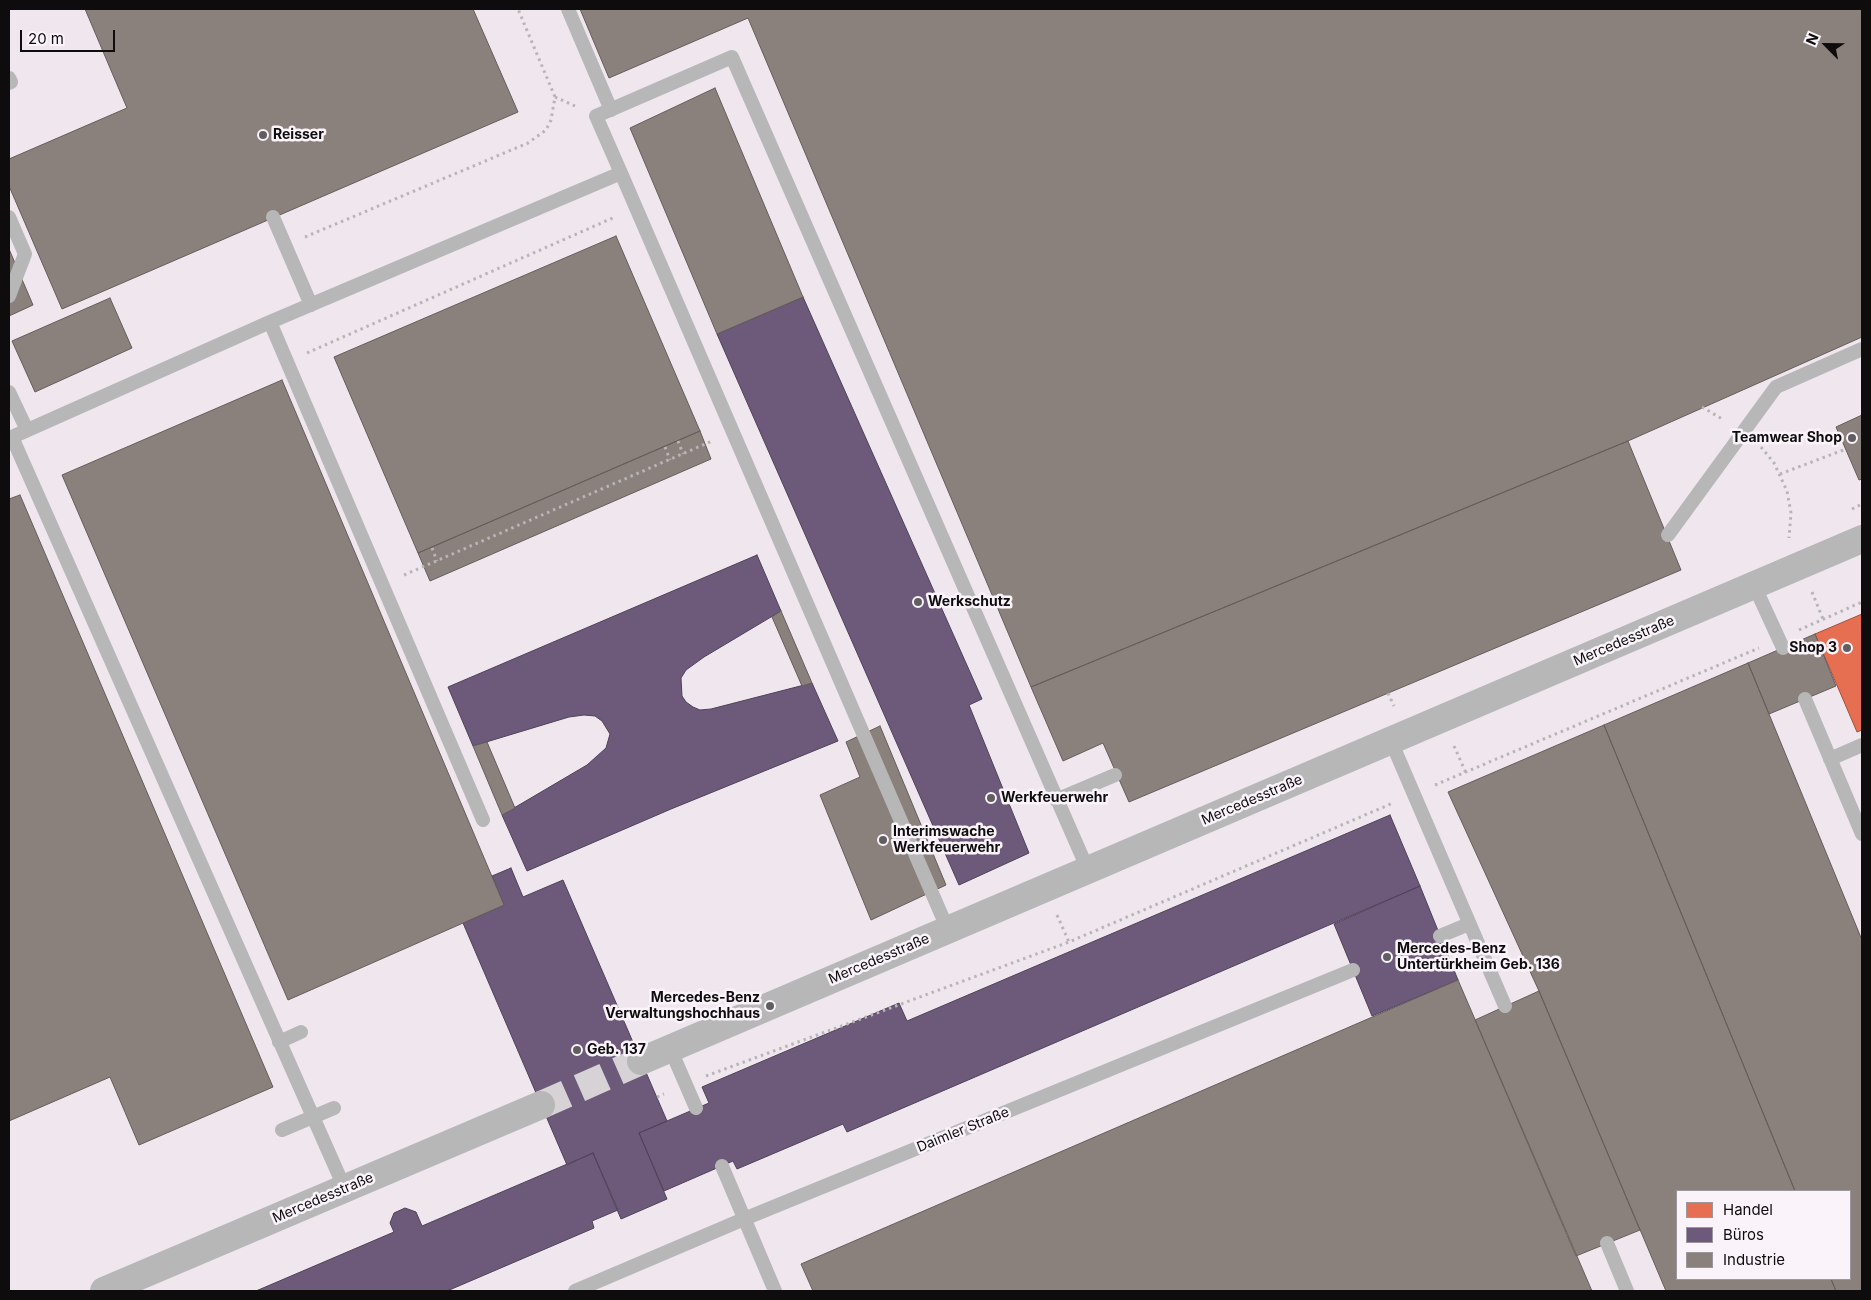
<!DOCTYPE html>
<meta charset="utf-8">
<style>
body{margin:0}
#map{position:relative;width:1871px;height:1300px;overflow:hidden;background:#f9f5f9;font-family:Inter,sans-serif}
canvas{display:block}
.frame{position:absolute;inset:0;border:10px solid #0e0c0d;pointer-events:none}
.legend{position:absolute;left:1676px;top:1190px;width:175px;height:90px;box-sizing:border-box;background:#faf4fa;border:1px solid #9c979b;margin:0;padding:6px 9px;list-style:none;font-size:15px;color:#0e0c0d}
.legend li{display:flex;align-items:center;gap:10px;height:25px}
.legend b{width:25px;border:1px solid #9c979b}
.north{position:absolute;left:1801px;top:20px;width:50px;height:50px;-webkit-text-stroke:4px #faf4fa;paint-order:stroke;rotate:293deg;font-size:14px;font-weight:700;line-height:20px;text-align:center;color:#0e0c0d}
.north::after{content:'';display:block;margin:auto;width:18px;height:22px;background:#0e0c0d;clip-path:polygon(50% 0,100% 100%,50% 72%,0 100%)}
.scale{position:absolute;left:20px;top:30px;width:95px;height:22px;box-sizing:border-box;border:2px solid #0e0c0d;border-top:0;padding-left:6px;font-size:15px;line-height:18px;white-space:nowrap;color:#0e0c0d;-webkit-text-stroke:4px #faf4fa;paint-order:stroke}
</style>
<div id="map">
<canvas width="1871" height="1300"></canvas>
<div class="frame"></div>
<ul class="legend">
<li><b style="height:14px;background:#e76f51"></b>Handel</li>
<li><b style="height:14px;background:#6d597a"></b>Büros</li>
<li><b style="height:14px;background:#8a817c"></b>Industrie</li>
</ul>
<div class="north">N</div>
<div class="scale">20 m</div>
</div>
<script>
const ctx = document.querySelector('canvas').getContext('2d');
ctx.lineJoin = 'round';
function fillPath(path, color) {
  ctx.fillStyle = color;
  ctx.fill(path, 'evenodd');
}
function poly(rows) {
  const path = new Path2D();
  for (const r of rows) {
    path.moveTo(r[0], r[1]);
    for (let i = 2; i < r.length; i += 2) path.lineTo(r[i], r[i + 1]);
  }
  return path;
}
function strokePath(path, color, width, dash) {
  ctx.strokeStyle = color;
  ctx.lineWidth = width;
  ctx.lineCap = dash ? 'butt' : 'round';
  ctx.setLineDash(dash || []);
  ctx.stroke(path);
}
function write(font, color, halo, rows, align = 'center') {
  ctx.font = font + ' Inter,sans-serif';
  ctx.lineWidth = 5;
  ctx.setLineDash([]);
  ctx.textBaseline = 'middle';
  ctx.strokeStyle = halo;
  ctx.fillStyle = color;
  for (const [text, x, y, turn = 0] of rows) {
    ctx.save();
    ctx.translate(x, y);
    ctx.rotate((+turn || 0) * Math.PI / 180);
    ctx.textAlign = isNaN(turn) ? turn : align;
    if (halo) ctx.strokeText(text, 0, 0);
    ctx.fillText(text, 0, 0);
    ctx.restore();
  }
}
fillPath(poly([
 [9,9,1862,9,1862,1291,9,1291],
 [1677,1191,1850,1191,1850,1279,1677,1279]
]), '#efe6ee');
const shops = poly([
 [1862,614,1862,730,1857,732,1815,634,1862,614]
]);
fillPath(shops, '#e76f51');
strokePath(shops, '#a6513d', 1);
const offices = poly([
 [803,297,982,699,969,705,1029,853,959,885,717,334,803,297],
 [757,555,781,611,704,657,686,670,681,678,682,696,686,702,693,707,700,710,711,709,812,683,838,741,671,809,527,871,502,815,587,765,606,748,610,734,602,721,595,716,584,715,569,717,473,746,448,687,757,555],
 [1390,815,1420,886,847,1132,843,1124,737,1169,733,1161,664,1191,639,1133,709,1103,702,1087,899,1003,907,1021,1390,815],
 [511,868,523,897,563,880,667,1121,639,1133,667,1199,621,1219,593,1153,567,1165,463,923,504,905,492,876,511,868],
 [1420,886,1458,980,1372,1016,1334,924,1420,886],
 [593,1153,618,1210,592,1221,594,1228,447,1291,256,1291,394,1232,390,1223,394,1213,405,1208,416,1212,422,1226,593,1153]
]);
fillPath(offices, '#6d597a');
strokePath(offices, '#504259', 1);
const industry = poly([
 [85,9,473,9,518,112,62,309,9,186,9,159,127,108,85,9],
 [580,9,1862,9,1862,337,1628,441,1031,687,748,18,609,78,580,9],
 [715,88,803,297,717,334,630,128,715,88],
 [616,236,700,431,418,553,334,357,616,236],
 [9,249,33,305,9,316,9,249],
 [110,298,132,348,35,392,12,341,110,298],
 [282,380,504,905,288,1000,62,475,282,380],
 [1862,415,1862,479,1859,480,1836,427,1862,415],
 [700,431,711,459,430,581,418,553,700,431],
 [1628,441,1681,570,1129,802,1103,743,1063,761,1031,687,1628,441],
 [20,495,273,1087,139,1145,110,1077,9,1121,9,499,20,495],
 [781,611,812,683,802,686,772,617,781,611],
 [1815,634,1836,686,1769,714,1748,663,1815,634],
 [1748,663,1862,940,1862,1291,1836,1291,1831,1279,1850,1279,1850,1191,1795,1191,1604,725,1748,663],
 [1604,725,1795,1191,1677,1191,1677,1279,1831,1279,1836,1291,1666,1291,1539,991,1448,792,1604,725],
 [880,726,946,885,871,920,820,795,860,777,846,742,880,726],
 [487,742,515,808,502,815,473,746,487,742],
 [1458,980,1592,1291,813,1291,801,1264,1458,980],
 [1539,991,1640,1230,1576,1256,1475,1020,1539,991]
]);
fillPath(industry, '#8a817c');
strokePath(industry, '#655e5b', 1);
strokePath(poly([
 [541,1105,641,1061]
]), '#d6d2d6', 28, [28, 14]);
strokePath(poly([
 [555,97,575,106],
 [305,237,528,143,546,130,551,120,555,97,518,9],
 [307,353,615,217],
 [1702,407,1724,420],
 [678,441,683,454],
 [665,447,670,460],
 [1761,447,1774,463,1787,491,1791,513,1789,538],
 [1780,474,1846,449],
 [1852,509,1862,504],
 [432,548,437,561],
 [404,575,712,441],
 [1812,592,1823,619],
 [1799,630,1862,602],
 [1388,693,1394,706],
 [1454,746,1466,773],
 [1435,785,1759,648],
 [1057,915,1069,942],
 [706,1076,1069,942,1393,803],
 [657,1097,664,1094]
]), '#b8b5b8', 3, [2.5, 4]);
strokePath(poly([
 [568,9,611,110],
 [9,78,11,82,9,83],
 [621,173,948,930],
 [9,217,25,254,9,296],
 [273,217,311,305],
 [270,322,483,820],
 [9,392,27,430],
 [1668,535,1776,387,1862,349],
 [1754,585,1783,648],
 [1805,699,1862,834],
 [1391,741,1505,1006],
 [1830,759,1862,745],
 [1056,800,1115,775],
 [1440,936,1469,924],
 [279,1042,301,1032],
 [670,1048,696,1108],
 [282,1130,334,1108],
 [722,1166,775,1291],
 [345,1189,12,437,270,322,621,173,596,116,732,57,1088,870],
 [1607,1243,1627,1291],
 [575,1291,744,1219,1353,970]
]), '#b8b7b8', 14);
strokePath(poly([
 [641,1061,1862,539],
 [104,1291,541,1105]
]), '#b8b7b8', 28);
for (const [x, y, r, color] of [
 [263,135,5,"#605e60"],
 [1852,438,5,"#605e60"],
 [918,602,5,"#605e60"],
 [1847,648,5,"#605e60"],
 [991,798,5,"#605e60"],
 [883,840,5,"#605e60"],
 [1387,957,5,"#605e60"],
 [770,1006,5,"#605e60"],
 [577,1050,5,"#605e60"]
]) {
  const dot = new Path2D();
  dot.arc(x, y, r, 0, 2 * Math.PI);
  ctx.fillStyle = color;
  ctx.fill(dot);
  strokePath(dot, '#faf4fa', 2);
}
write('bold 14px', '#0e0c0d', '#faf4fa', [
 ["Reisser",273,135],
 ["Teamwear Shop",1842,438,"right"],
 ["Werkschutz",928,602],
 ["Shop 3",1837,648,"right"],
 ["Werkfeuerwehr",1001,798],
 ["Interimswache",893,832],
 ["Werkfeuerwehr",893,848],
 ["Mercedes-Benz",1397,949],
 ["Untertürkheim Geb. 136",1397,965],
 ["Mercedes-Benz",760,998,"right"],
 ["Verwaltungshochhaus",760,1014,"right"],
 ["Geb. 137",587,1050]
], 'left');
write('14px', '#0e0c0d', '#faf4fa', [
 ["Mercedesstraße",1624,641,-23],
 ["Mercedesstraße",1252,800,-23],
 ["Mercedesstraße",879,959,-23],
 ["Daimler Straße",963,1130,-22],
 ["Mercedesstraße",323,1198,-23]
]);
</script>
